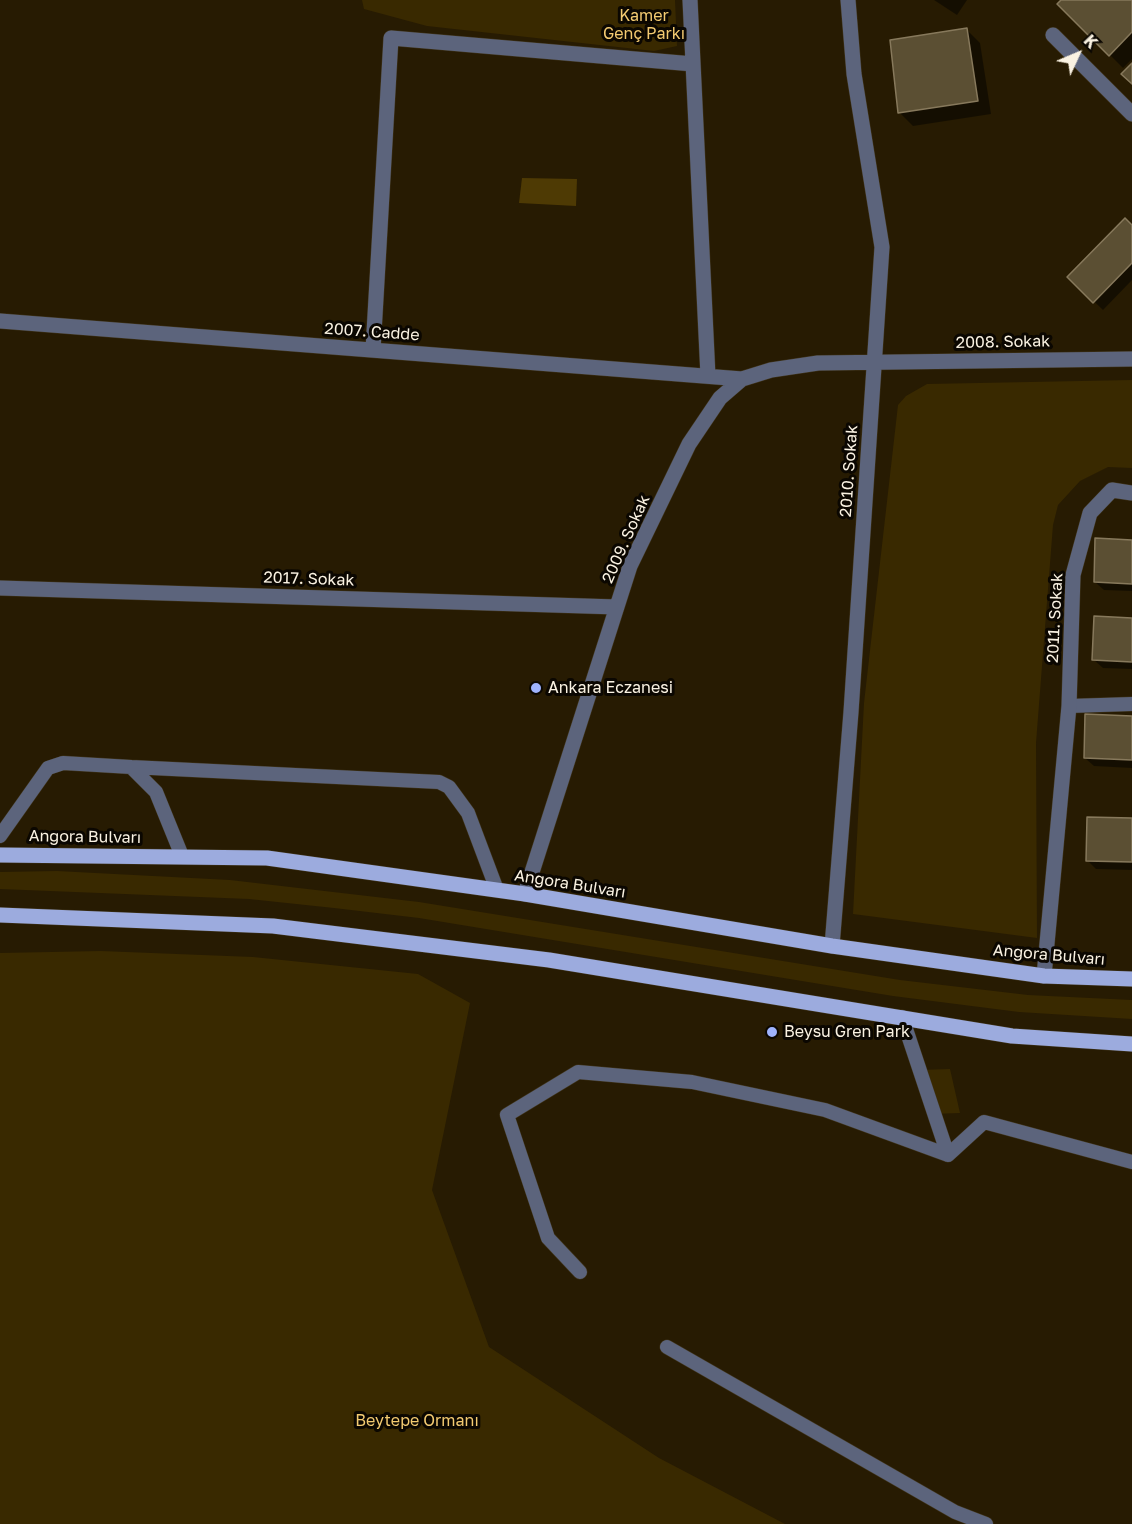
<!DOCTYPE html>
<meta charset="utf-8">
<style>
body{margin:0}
#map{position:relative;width:1132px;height:1524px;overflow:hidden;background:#271b02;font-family:"Golos Text",sans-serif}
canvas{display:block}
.north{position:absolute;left:1048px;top:24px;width:60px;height:60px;-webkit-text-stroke:4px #0b0701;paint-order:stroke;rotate:46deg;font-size:16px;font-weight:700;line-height:24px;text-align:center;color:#faf2e2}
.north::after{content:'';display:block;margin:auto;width:21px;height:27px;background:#faf2e2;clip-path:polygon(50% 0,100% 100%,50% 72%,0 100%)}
</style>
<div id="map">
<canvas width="1132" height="1524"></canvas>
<div class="north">K</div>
</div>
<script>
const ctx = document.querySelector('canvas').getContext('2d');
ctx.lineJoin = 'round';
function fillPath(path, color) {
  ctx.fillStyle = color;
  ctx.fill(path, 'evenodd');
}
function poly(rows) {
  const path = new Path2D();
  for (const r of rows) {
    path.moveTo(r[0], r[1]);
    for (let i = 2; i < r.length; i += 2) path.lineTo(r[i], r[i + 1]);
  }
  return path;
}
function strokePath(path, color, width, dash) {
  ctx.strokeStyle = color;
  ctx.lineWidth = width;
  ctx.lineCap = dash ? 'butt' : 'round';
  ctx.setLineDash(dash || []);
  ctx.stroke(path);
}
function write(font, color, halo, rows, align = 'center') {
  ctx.font = font + ' "Golos Text",sans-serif';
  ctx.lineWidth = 6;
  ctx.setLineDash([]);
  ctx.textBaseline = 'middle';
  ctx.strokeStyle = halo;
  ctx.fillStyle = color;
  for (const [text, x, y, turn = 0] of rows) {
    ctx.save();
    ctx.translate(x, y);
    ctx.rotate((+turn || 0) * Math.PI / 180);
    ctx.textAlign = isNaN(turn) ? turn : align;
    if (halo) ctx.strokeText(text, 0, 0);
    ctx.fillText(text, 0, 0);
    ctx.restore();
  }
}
fillPath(poly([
 [362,0,675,0,677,46,654,51,427,26,364,9],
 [1132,380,1132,468,1108,467,1080,481,1058,505,1053,525,1036,743,1037,938,853,914,864,703,898,405,906,396,927,384],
 [57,871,230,880,419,902,900,980,1028,995,1132,1000,1132,1019,1019,1012,893,996,419,918,334,908,249,899,0,889,0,872],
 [101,951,253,957,418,974,470,1003,432,1190,489,1347,659,1458,785,1524,0,1524,0,953],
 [950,1069,960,1113,932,1114,920,1070]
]), '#392900');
fillPath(poly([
 [522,178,577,179,576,206,519,203]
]), '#4e3a04');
fillPath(poly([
 [934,0,967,0,957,15],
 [1063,0,1132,0,1132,59,1123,68,1059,4],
 [967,30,980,43,991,114,913,126,900,113,892,41],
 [1132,227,1132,280,1103,310,1069,277],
 [1132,541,1132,591,1104,590,1095,582],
 [1132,619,1132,669,1103,668,1094,660],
 [1132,718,1132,768,1094,766,1085,758],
 [1132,820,1132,870,1096,869,1087,860]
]), '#0007');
const building = poly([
 [1061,0,1132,0,1132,32,1109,56,1057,4,1061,0],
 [967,28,978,101,898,113,890,40,967,28],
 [1132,63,1132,84,1121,74,1132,63],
 [1125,218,1132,225,1132,263,1093,303,1067,277,1125,218],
 [1095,538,1132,540,1132,584,1094,582,1095,538],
 [1094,616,1132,618,1132,662,1092,660,1094,616],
 [1085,714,1132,716,1132,760,1084,758,1085,714],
 [1087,817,1132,818,1132,862,1086,861,1087,817]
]);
fillPath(building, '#5b4f33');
strokePath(building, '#87795c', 1.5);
const service = poly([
 [1069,706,1132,704],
 [131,767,439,782,449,787,468,813,497,890],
 [0,836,48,768,63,763,131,767,156,792,182,856],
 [948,1155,984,1122,1132,1162],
 [580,1272,548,1238,507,1115,578,1072,692,1082,825,1110,948,1155,902,1017],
 [667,1347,955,1512,986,1524]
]);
const minor = poly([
 [690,0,708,376],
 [1053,35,1132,114],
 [0,321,742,379],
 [373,350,391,38,693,64],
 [0,588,617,607],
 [525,894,630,566,689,444,720,398,742,379,771,370,818,363,1132,359],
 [832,946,851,712,882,247,854,74,848,0],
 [1044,976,1069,706,1073,575,1090,513,1112,490,1132,493]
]);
const primary = poly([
 [0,855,267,858,525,894,832,946,1044,976,1132,979],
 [0,915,273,926,549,960,1012,1036,1132,1044]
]);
strokePath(service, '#40351d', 15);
strokePath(minor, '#40351d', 16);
strokePath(primary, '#40351d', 16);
strokePath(service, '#5c647c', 14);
strokePath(minor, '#5c647c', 15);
strokePath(primary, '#9cabde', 15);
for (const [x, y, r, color] of [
 [536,688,6,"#9fb3fd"],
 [772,1032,6,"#9fb3fd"]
]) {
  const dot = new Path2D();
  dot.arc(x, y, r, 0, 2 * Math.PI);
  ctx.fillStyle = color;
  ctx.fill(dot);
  strokePath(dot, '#0b0701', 2);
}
write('16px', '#f4cb71', '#0b0701', [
 ["Kamer",644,16],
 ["Genç Parkı",644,34],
 ["Beytepe Ormanı",417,1421]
]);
write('16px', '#faf2e2', '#0b0701', [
 ["2007. Cadde",372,332,4],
 ["2008. Sokak",1003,342,-1],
 ["2010. Sokak",849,471,-86],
 ["2009. Sokak",626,539,-66],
 ["2017. Sokak",309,579,2],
 ["2011. Sokak",1055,618,-87],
 ["Angora Bulvarı",85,837,1],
 ["Angora Bulvarı",570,884,9],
 ["Angora Bulvarı",1049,955,5]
]);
write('16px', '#faf2e2', '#0b0701', [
 ["Ankara Eczanesi",548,688],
 ["Beysu Gren Park",784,1032]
], 'left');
</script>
